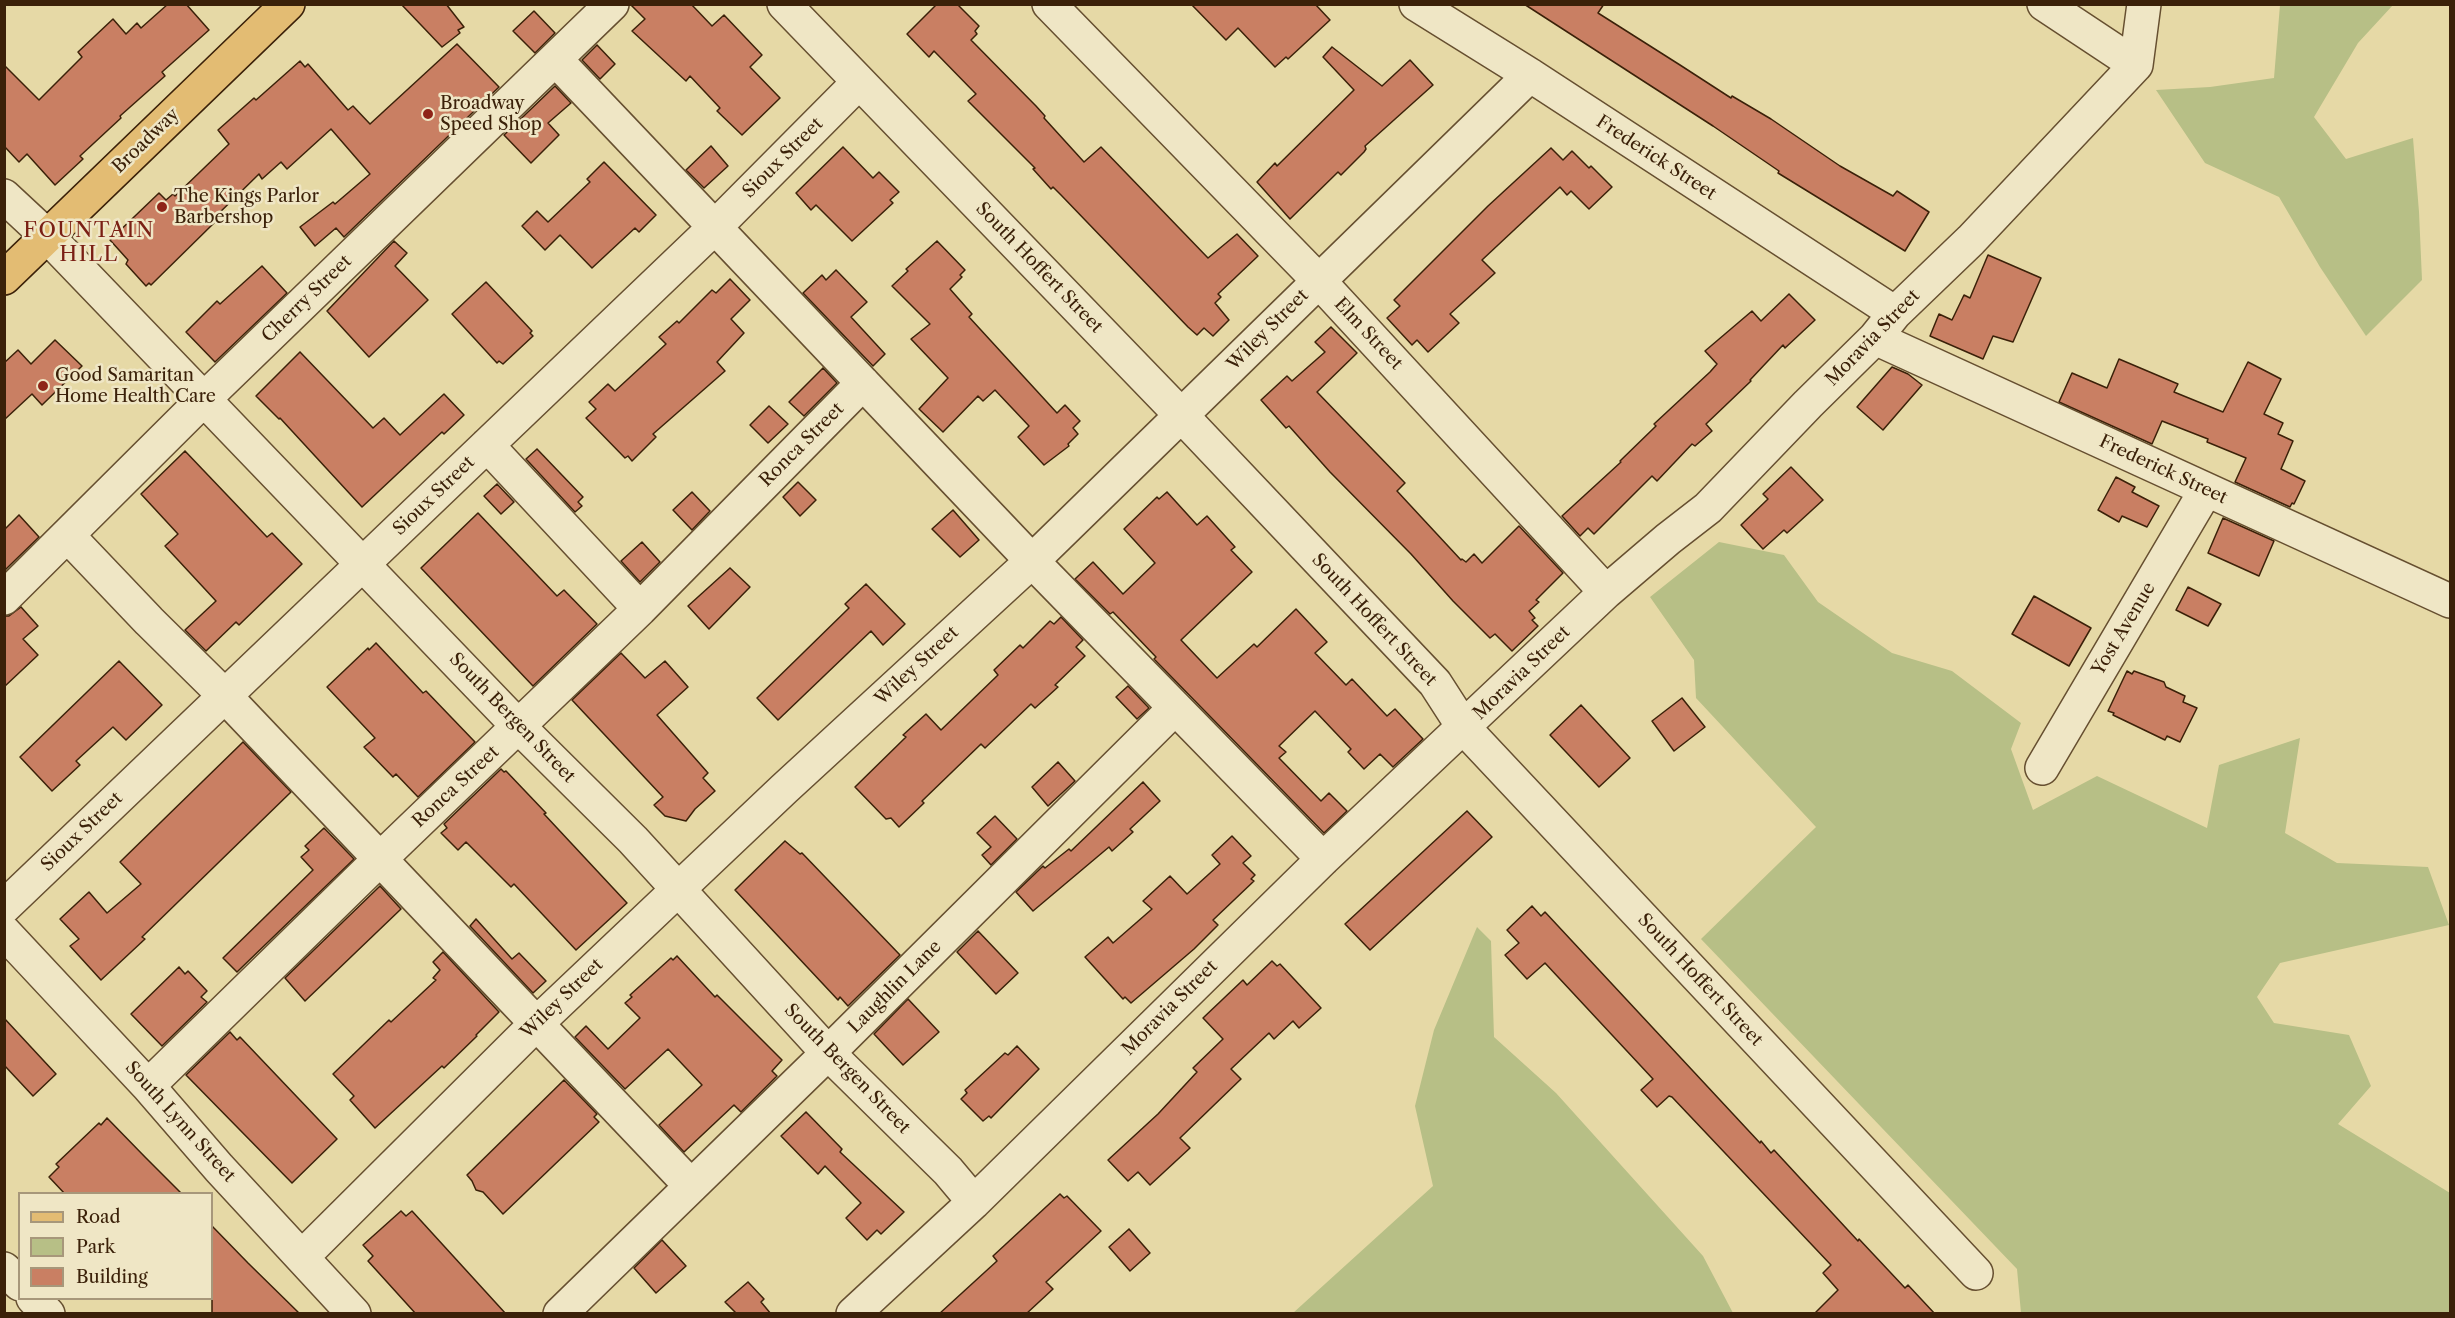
<!DOCTYPE html>
<style>
body{margin:0}
#map{position:relative;width:2455px;height:1318px;overflow:hidden;background:#e6d9a6;font-family:"Libre Caslon Text",serif}
canvas{display:block}
.frame{position:absolute;inset:0;border:6px solid #3b2109;pointer-events:none}
.legend{position:absolute;left:18px;top:1192px;width:195px;height:108px;box-sizing:border-box;background:#efe6c5;border:2px solid #a7977a;margin:0;padding:8px 10px;list-style:none;font-size:18px;color:#3b2109}
.legend li{display:flex;align-items:center;gap:12px;height:30px}
.legend b{width:30px;border:2px solid #a7977a}
</style>
<div id="map">
<canvas width="2455" height="1318"></canvas>
<div class="frame"></div>
<ul class="legend">
<li><b style="height:8px;background:#e3bc73"></b>Road</li>
<li><b style="height:16px;background:#b7bf86"></b>Park</li>
<li><b style="height:16px;background:#c97f63"></b>Building</li>
</ul>
</div>
<script>
const ctx = document.querySelector('canvas').getContext('2d');
ctx.lineJoin = 'round';
function fillPath(path, color) {
  ctx.fillStyle = color;
  ctx.fill(path, 'evenodd');
}
function poly(rows) {
  const path = new Path2D();
  for (const r of rows) {
    path.moveTo(r[0], r[1]);
    for (let i = 2; i < r.length; i += 2) path.lineTo(r[i], r[i + 1]);
  }
  return path;
}
function strokePath(path, color, width, dash) {
  ctx.strokeStyle = color;
  ctx.lineWidth = width;
  ctx.lineCap = dash ? 'butt' : 'round';
  ctx.setLineDash(dash || []);
  ctx.stroke(path);
}
function write(font, color, halo, rows, align = 'center') {
  ctx.font = font + ' "Libre Caslon Text",serif';
  ctx.lineWidth = 5;
  ctx.setLineDash([]);
  ctx.textBaseline = 'middle';
  ctx.strokeStyle = halo;
  ctx.fillStyle = color;
  for (const [text, x, y, turn = 0] of rows) {
    ctx.save();
    ctx.translate(x, y);
    ctx.rotate((+turn || 0) * Math.PI / 180);
    ctx.textAlign = isNaN(turn) ? turn : align;
    if (halo) ctx.strokeText(text, 0, 0);
    ctx.fillText(text, 0, 0);
    ctx.restore();
  }
}
fillPath(poly([
 [2280,5,2393,5,2358,43,2314,117,2346,159,2413,138,2419,212,2422,280,2366,336,2320,267,2279,197,2205,163,2156,90,2210,87,2274,78],
 [1719,542,1784,555,1818,602,1892,653,1952,671,2021,723,2011,749,2033,810,2097,776,2207,828,2219,765,2300,738,2285,833,2337,863,2428,867,2449,925,2280,963,2257,997,2274,1023,2349,1035,2371,1086,2338,1124,2450,1193,2450,1313,2021,1313,2017,1269,1701,939,1816,827,1696,698,1694,660,1650,597],
 [1477,927,1491,941,1494,1037,1556,1093,1703,1256,1733,1313,1293,1313,1433,1186,1415,1106,1434,1030]
]), '#b7bf86');
const building = poly([
 [168,4,186,4,209,30,162,72,165,76,120,116,121,118,80,156,83,159,55,185,27,154,19,162,4,146,4,65,39,100,82,57,78,52,113,19,126,34,137,23,141,28,168,4],
 [401,4,446,4,464,27,458,30,460,33,442,47,401,4],
 [630,4,691,4,712,26,724,15,762,55,750,67,780,98,742,135,717,111,720,108,690,76,686,81,632,31,645,19,630,4],
 [937,4,957,4,979,26,975,31,977,34,971,40,1036,106,1045,116,1044,118,1084,162,1101,147,1208,258,1237,234,1258,256,1218,294,1221,297,1215,303,1229,320,1213,336,1204,328,1197,335,1188,327,1061,195,1053,187,1051,189,1033,169,1035,168,968,101,976,94,934,51,929,57,907,34,937,4],
 [1191,4,1315,4,1330,20,1288,59,1286,57,1275,67,1238,28,1226,40,1191,4],
 [1524,4,1604,4,1598,13,1680,65,1731,98,1732,96,1771,119,1840,166,1893,196,1897,191,1929,212,1905,251,1778,173,1779,171,1713,126,1524,4],
 [534,11,555,33,535,53,513,31,534,11],
 [457,44,499,87,344,237,336,228,315,246,300,227,333,202,335,204,370,174,331,129,287,169,281,162,262,179,259,174,212,220,215,222,151,285,149,283,146,286,126,264,128,260,110,240,159,193,166,200,173,194,175,196,229,144,218,130,254,98,256,100,300,61,305,67,308,64,348,110,353,106,370,124,457,44],
 [597,45,615,64,600,79,582,60,597,45],
 [1332,47,1382,86,1410,60,1433,85,1365,146,1366,149,1364,152,1341,175,1338,172,1290,219,1257,182,1275,163,1277,166,1354,90,1323,57,1332,47],
 [555,86,571,103,548,123,559,135,531,163,504,135,555,86],
 [711,146,728,166,704,188,686,170,711,146],
 [843,147,873,178,879,172,899,192,890,200,893,203,852,241,816,205,811,210,796,193,843,147],
 [1551,148,1563,160,1572,151,1589,168,1591,166,1612,187,1589,209,1571,191,1567,195,1560,187,1482,260,1495,273,1450,314,1459,323,1428,352,1417,340,1412,345,1387,318,1400,306,1394,300,1488,206,1551,148],
 [604,162,656,215,639,232,635,228,592,268,560,235,545,250,522,226,537,211,548,222,590,182,587,179,604,162],
 [394,241,407,253,395,266,428,300,369,357,327,311,394,241],
 [937,241,965,270,960,275,962,277,950,289,972,314,969,317,1057,413,1065,405,1080,421,1073,428,1078,434,1068,444,1069,446,1044,465,1018,437,1029,426,995,390,983,401,978,396,943,432,919,409,948,378,911,339,930,324,892,286,908,271,906,269,937,241],
 [1988,255,2041,278,2013,342,1993,336,1983,359,1930,336,1939,314,1952,320,1964,295,1970,298,1988,255],
 [262,266,287,293,215,362,186,332,217,301,220,304,262,266],
 [836,270,867,302,851,317,885,354,873,366,803,293,822,275,826,280,836,270],
 [730,279,750,300,731,319,744,333,717,362,725,371,653,434,656,437,632,461,628,456,625,458,586,418,596,409,589,402,608,384,615,391,666,344,659,337,677,321,679,323,712,290,716,293,730,279],
 [486,282,532,331,530,333,533,336,503,364,499,361,497,363,452,314,486,282],
 [1789,294,1815,320,1785,348,1783,345,1750,380,1751,381,1706,424,1712,431,1695,446,1692,444,1657,481,1652,476,1594,534,1588,528,1580,536,1562,516,1621,462,1620,461,1656,426,1654,424,1710,372,1717,364,1705,351,1752,311,1761,321,1789,294],
 [1331,327,1357,353,1317,392,1405,483,1397,491,1461,560,1462,559,1466,562,1474,554,1482,563,1519,526,1563,573,1536,600,1539,602,1529,611,1535,618,1532,620,1538,626,1512,651,1495,634,1490,638,1453,601,1411,554,1330,472,1289,426,1286,428,1261,400,1287,376,1292,381,1325,352,1315,342,1331,327],
 [55,340,82,366,42,405,32,394,4,420,4,363,18,350,31,364,55,340],
 [300,352,373,428,384,418,400,435,444,394,464,415,444,434,442,432,362,507,280,418,279,419,256,396,300,352],
 [2119,359,2178,384,2174,392,2223,412,2248,362,2281,379,2264,414,2283,423,2278,434,2293,441,2281,469,2305,481,2294,504,2292,503,2290,507,2235,482,2246,458,2207,442,2208,439,2162,421,2152,444,2059,402,2072,373,2107,388,2119,359],
 [1892,367,1908,374,1922,385,1883,430,1857,407,1892,367],
 [823,368,837,383,804,416,789,402,823,368],
 [769,406,788,424,768,443,750,425,769,406],
 [537,449,583,497,578,502,582,506,575,512,526,459,537,449],
 [185,451,267,537,272,533,302,564,239,625,236,622,206,651,185,630,216,601,165,546,178,534,141,494,185,451],
 [1791,467,1823,500,1787,533,1784,530,1763,549,1741,525,1768,499,1763,494,1791,467],
 [2116,477,2135,487,2132,492,2159,506,2147,527,2122,516,2119,522,2098,510,2116,477],
 [798,482,816,500,800,516,783,497,798,482],
 [497,484,514,502,501,514,484,496,497,484],
 [692,492,710,511,692,530,673,510,692,492],
 [1167,492,1197,525,1207,516,1235,547,1231,550,1252,572,1181,640,1217,678,1254,644,1257,647,1296,609,1327,642,1315,653,1346,685,1352,679,1387,716,1395,709,1423,739,1393,767,1380,754,1364,769,1348,752,1351,749,1315,711,1279,746,1286,752,1279,758,1321,801,1329,793,1347,811,1324,833,1154,659,1156,657,1113,612,1110,614,1075,579,1093,562,1123,594,1155,563,1124,529,1157,497,1159,499,1167,492],
 [953,510,979,540,960,557,932,529,953,510],
 [478,513,557,596,564,590,597,624,533,686,421,568,478,513],
 [19,515,39,537,4,571,5,529,19,515],
 [2223,518,2274,541,2259,576,2208,553,2223,518],
 [642,542,660,562,640,582,621,561,642,542],
 [730,568,750,587,709,629,688,606,730,568],
 [866,584,905,624,883,645,871,631,778,720,757,698,849,608,845,604,866,584],
 [2188,587,2221,604,2208,626,2176,610,2188,587],
 [2034,596,2091,628,2069,666,2012,634,2034,596],
 [21,607,38,626,23,639,38,655,4,687,4,616,9,616,21,607],
 [1061,617,1083,640,1076,647,1085,656,1055,685,1058,687,1035,708,1031,704,985,748,981,744,922,801,924,803,899,827,891,818,886,819,855,787,906,737,903,735,926,714,941,730,998,675,994,670,1020,645,1023,648,1050,621,1054,624,1061,617],
 [376,643,423,693,426,691,475,742,418,797,396,774,393,777,364,747,375,738,327,687,368,648,369,650,376,643],
 [621,653,645,678,665,661,688,687,657,715,708,773,703,778,715,791,695,809,686,821,665,816,654,805,663,797,572,700,621,653],
 [119,661,162,705,126,740,113,727,76,761,80,765,52,791,20,757,119,661],
 [2127,671,2132,674,2134,671,2164,682,2166,687,2185,696,2183,702,2197,708,2180,742,2167,736,2165,740,2113,715,2114,713,2108,711,2127,671],
 [1128,686,1149,708,1137,719,1116,697,1128,686],
 [1682,698,1705,727,1674,751,1652,721,1682,698],
 [1581,705,1630,758,1599,787,1550,735,1581,705],
 [243,742,291,792,142,937,145,939,101,980,70,946,79,939,60,919,89,892,107,913,141,884,120,862,243,742],
 [1058,762,1075,781,1048,806,1032,787,1058,762],
 [501,769,504,772,506,771,546,813,544,814,627,903,576,950,514,884,511,887,466,842,458,850,441,833,447,828,444,824,501,769],
 [1143,782,1160,801,1130,829,1133,832,1112,851,1109,847,1033,911,1016,892,1043,866,1045,868,1069,849,1071,851,1143,782],
 [1467,811,1492,837,1370,950,1345,924,1467,811],
 [995,816,1017,839,991,865,982,855,991,847,977,833,995,816],
 [324,828,354,859,237,972,223,958,313,870,301,857,309,850,305,846,324,828],
 [1232,836,1251,856,1243,863,1255,875,1251,879,1254,881,1213,920,1218,925,1194,949,1131,1003,1125,997,1123,999,1085,957,1108,937,1113,943,1152,909,1143,901,1170,876,1187,894,1220,864,1212,855,1232,836],
 [785,841,800,854,802,853,900,955,848,1006,840,997,838,1000,735,890,785,841],
 [380,886,401,909,305,1001,285,978,380,886],
 [1532,906,1541,916,1545,912,1760,1143,1761,1141,1771,1153,1774,1150,1858,1241,1859,1239,1905,1288,1908,1285,1935,1314,1814,1314,1838,1290,1823,1273,1831,1265,1672,1097,1669,1096,1657,1107,1641,1090,1653,1079,1545,963,1527,979,1505,955,1519,943,1507,930,1532,906],
 [476,919,512,959,519,953,546,981,533,993,470,926,476,919],
 [978,931,1018,973,996,994,957,952,978,931],
 [443,952,499,1012,476,1035,477,1036,444,1068,442,1066,375,1128,350,1100,354,1096,333,1074,389,1020,391,1022,436,980,433,978,440,970,433,962,443,952],
 [677,956,715,997,717,995,782,1060,772,1071,777,1076,741,1112,734,1105,684,1152,659,1125,702,1085,668,1049,625,1089,575,1037,586,1026,608,1049,640,1018,625,1003,632,997,630,995,671,958,673,960,677,956],
 [1272,961,1277,966,1280,964,1321,1008,1299,1028,1293,1021,1274,1039,1269,1033,1231,1069,1241,1079,1180,1138,1190,1148,1150,1185,1138,1172,1128,1181,1108,1160,1158,1114,1197,1072,1193,1068,1223,1039,1203,1018,1243,980,1247,985,1272,961],
 [179,967,185,974,188,971,207,991,201,997,207,1002,162,1046,131,1014,179,967],
 [908,999,939,1032,903,1065,874,1034,908,999],
 [4,1018,56,1074,33,1096,4,1065,4,1018],
 [230,1032,237,1040,240,1037,337,1139,292,1183,186,1075,230,1032],
 [1017,1046,1039,1069,991,1118,989,1116,983,1121,961,1099,967,1093,965,1090,1005,1053,1008,1055,1017,1046],
 [564,1080,597,1114,594,1117,599,1122,503,1214,483,1192,476,1190,472,1181,467,1175,564,1080],
 [806,1112,842,1149,840,1152,904,1212,881,1234,877,1230,867,1240,846,1218,861,1203,825,1166,818,1174,781,1136,806,1112],
 [107,1118,145,1157,182,1194,65,1194,49,1177,59,1167,56,1164,99,1123,101,1125,107,1118],
 [1060,1194,1064,1198,1067,1196,1101,1231,1046,1282,1053,1289,1026,1314,939,1314,997,1261,993,1256,1060,1194],
 [401,1211,406,1216,412,1211,506,1314,416,1314,368,1261,373,1256,363,1245,401,1211],
 [212,1226,248,1263,300,1314,212,1314,212,1226],
 [1129,1229,1150,1253,1130,1271,1109,1247,1129,1229],
 [662,1240,686,1266,656,1293,634,1268,662,1240],
 [748,1282,764,1299,761,1302,771,1314,737,1314,725,1302,748,1282]
]);
fillPath(building, '#c97f63');
strokePath(building, '#3b2109', 1.5);
const minor = poly([
 [784,4,1181,415,1435,683,1464,728,1976,1273],
 [1049,4,1318,280,1606,592],
 [1416,4,1530,75,1895,313],
 [2044,4,2136,65],
 [556,60,1032,561,1323,859],
 [4,196,47,236,519,727,633,840,828,1053,948,1171,974,1202],
 [1875,338,2450,601],
 [487,445,640,609],
 [68,536,149,621,224,695,691,1186],
 [4,598,203,400,612,4],
 [2042,768,2206,490],
 [4,907,714,228,859,82],
 [4,932,148,1086,219,1168,354,1314],
 [148,1086,379,860,640,609,863,383],
 [303,1256,536,1024,784,789,1032,561,1530,75],
 [4,1269,20,1284],
 [33,1298,48,1314],
 [560,1314,828,1053,1175,708],
 [853,1314,974,1202,1323,859,1606,592,1668,539,1708,508,1808,404,1875,338,1895,313,1971,240,2136,65,2144,4]
]);
const major = poly([
 [4,278,288,4]
]);
strokePath(minor, '#664f30', 36);
strokePath(major, '#3b2109', 36);
strokePath(minor, '#efe6c5', 33);
strokePath(major, '#e3bc73', 33);
for (const [x, y, r, color] of [
 [428,114,6,"#8f2418"],
 [162,207,6,"#8f2418"],
 [43,386,6,"#8f2418"]
]) {
  const dot = new Path2D();
  dot.arc(x, y, r, 0, 2 * Math.PI);
  ctx.fillStyle = color;
  ctx.fill(dot);
  strokePath(dot, '#efe6c5', 2);
}
write('18px', '#3b2109', '#efe6c5', [
 ["Broadway",440,104],
 ["Speed Shop",440,125],
 ["The Kings Parlor",174,197],
 ["Barbershop",174,218],
 ["Good Samaritan",55,376],
 ["Home Health Care",55,397]
], 'left');
write('18px', '#3b2109', '#efe6c5', [
 ["Broadway",146,141,-44],
 ["Sioux Street",783,158,-45],
 ["Frederick Street",1656,158,33],
 ["South Hoffert Street",1039,268,46],
 ["Cherry Street",307,299,-44],
 ["Wiley Street",1268,330,-45],
 ["Elm Street",1368,334,47],
 ["Moravia Street",1873,338,-46],
 ["Ronca Street",802,445,-45],
 ["Frederick Street",2163,470,25],
 ["Sioux Street",434,496,-44],
 ["South Hoffert Street",1374,620,47],
 ["Yost Avenue",2124,629,-59],
 ["Wiley Street",917,666,-43],
 ["Moravia Street",1522,673,-44],
 ["South Bergen Street",512,718,46],
 ["Ronca Street",456,787,-43],
 ["Sioux Street",82,832,-44],
 ["South Hoffert Street",1700,980,47],
 ["Laughlin Lane",895,987,-45],
 ["Wiley Street",562,999,-44],
 ["Moravia Street",1170,1008,-45],
 ["South Bergen Street",847,1069,46],
 ["South Lynn Street",180,1122,48]
]);
ctx.letterSpacing = '1.5px';
write('21px', '#7a1f14', '#efe6c5', [
 ["FOUNTAIN",89,231],
 ["HILL",89,255]
]);
ctx.letterSpacing = '0px';
</script>
